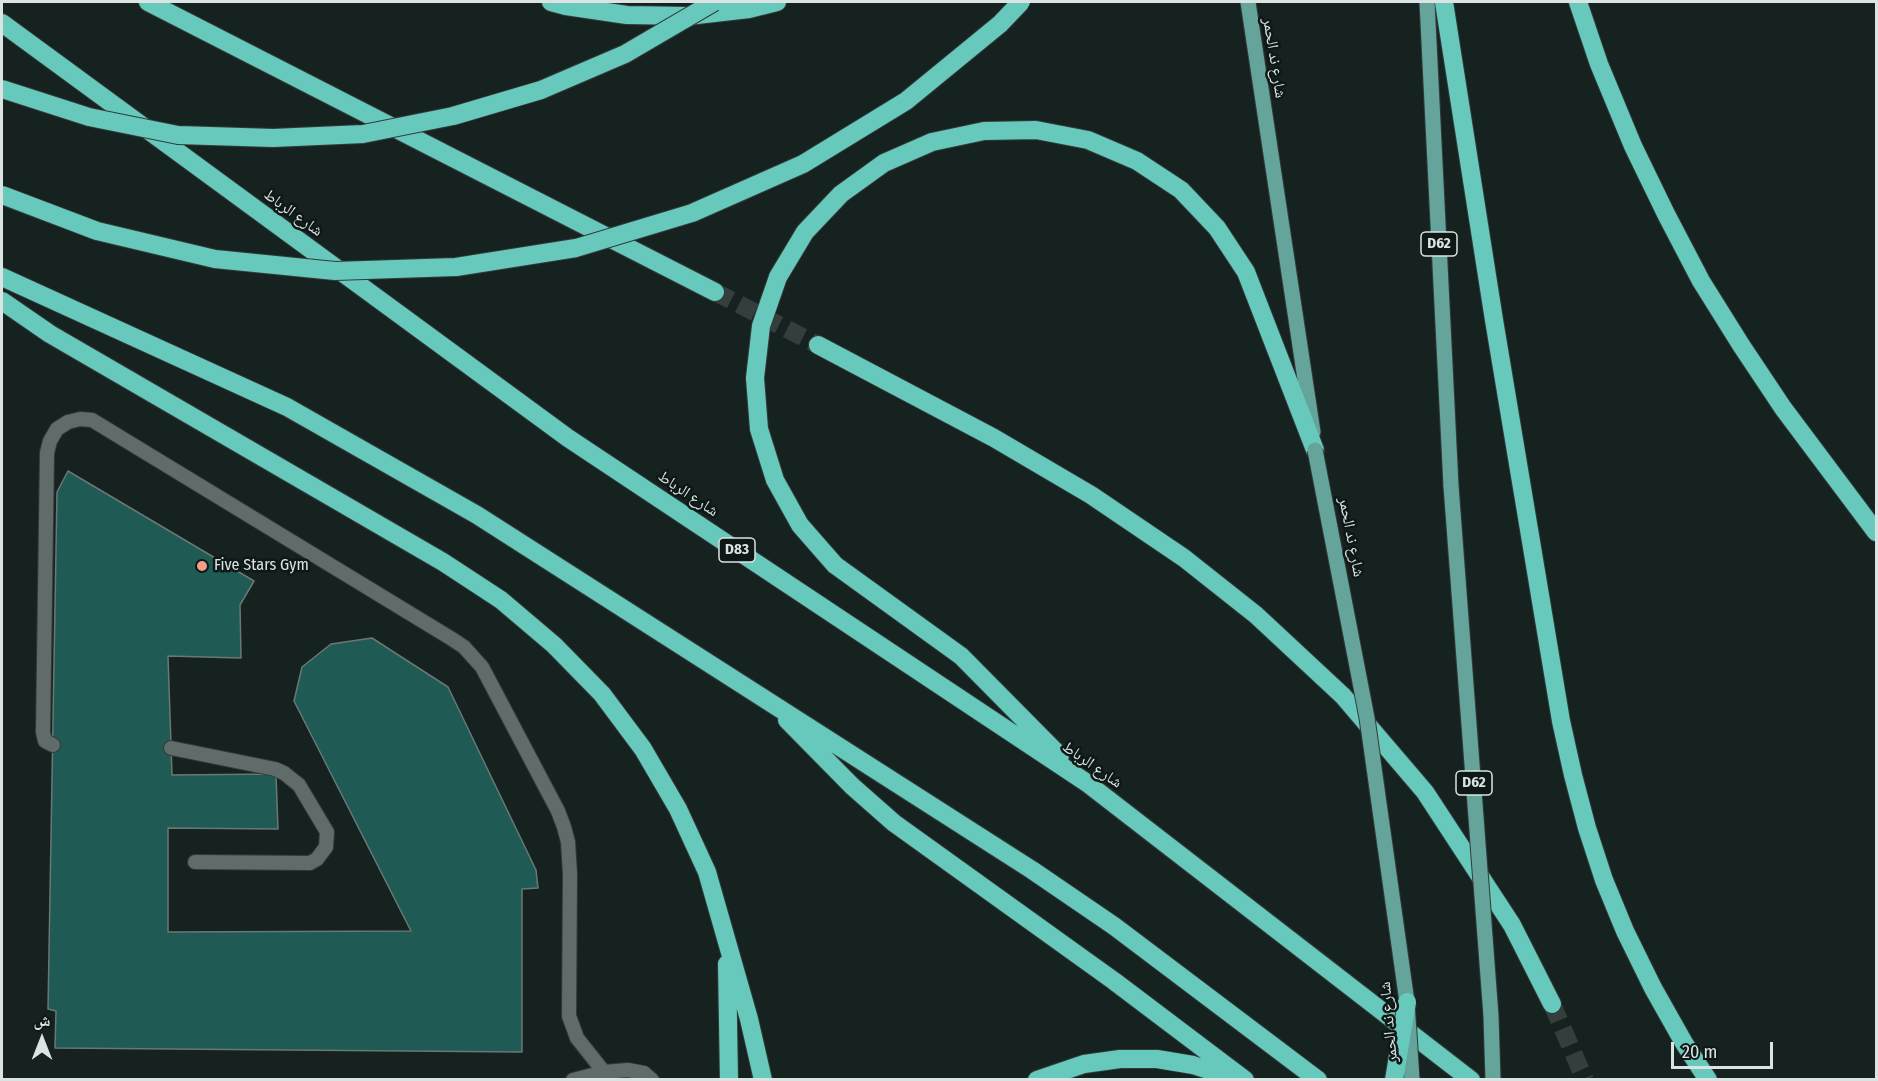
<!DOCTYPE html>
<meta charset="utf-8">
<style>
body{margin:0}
#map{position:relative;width:1878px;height:1081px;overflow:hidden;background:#162220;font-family:"Fira Sans Condensed","Noto Naskh Arabic",sans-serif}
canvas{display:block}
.frame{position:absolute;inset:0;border:3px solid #dce4e3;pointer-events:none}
.north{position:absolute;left:12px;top:1009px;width:60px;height:60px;-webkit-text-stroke:4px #0d1817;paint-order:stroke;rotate:0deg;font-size:16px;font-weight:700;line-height:24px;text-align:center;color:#dce4e3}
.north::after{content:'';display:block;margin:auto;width:21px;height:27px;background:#dce4e3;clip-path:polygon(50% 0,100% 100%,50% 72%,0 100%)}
.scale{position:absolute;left:1671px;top:1042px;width:102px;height:27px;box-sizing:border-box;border:3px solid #dce4e3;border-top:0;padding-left:8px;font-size:18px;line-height:21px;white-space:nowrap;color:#dce4e3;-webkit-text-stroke:4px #0d1817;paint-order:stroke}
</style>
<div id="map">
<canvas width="1878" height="1081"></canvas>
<div class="frame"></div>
<div class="north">ش</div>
<div class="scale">20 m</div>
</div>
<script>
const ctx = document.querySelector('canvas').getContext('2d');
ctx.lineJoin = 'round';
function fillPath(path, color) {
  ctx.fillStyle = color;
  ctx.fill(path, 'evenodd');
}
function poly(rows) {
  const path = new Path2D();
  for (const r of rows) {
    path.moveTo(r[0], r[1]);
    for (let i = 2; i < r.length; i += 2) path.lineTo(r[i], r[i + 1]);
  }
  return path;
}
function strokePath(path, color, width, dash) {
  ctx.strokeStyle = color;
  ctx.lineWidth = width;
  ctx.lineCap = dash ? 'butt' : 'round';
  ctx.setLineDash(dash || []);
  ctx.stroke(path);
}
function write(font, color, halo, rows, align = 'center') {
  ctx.font = font + ' "Fira Sans Condensed","Noto Naskh Arabic",sans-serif';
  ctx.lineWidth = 5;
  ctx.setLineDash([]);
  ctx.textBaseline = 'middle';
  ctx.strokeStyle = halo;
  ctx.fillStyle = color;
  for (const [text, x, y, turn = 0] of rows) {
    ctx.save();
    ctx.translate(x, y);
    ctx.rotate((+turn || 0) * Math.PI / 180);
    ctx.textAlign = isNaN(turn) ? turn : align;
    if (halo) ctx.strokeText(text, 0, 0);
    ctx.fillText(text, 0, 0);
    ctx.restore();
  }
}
const building = poly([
 [68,471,254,581,240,605,241,658,168,656,172,775,276,774,278,829,168,828,168,932,411,931,294,701,302,667,331,644,372,638,448,687,536,870,538,888,522,889,522,1052,55,1048,56,1011,48,1009,57,492,68,471]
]);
fillPath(building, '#1f5b54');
strokePath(building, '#6a7875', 1.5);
strokePath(poly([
 [715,292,818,345],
 [1552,1004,1585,1080]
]), '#343f3d', 18, [18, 9]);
const lane = poly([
 [53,745,45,741,43,732,47,453,50,441,57,429,68,422,80,419,92,420,452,639,464,647,482,667,558,811,564,827,568,842,570,874,569,1016,577,1038,604,1072,605,1080],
 [171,748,275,769,284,773,299,785,327,832,326,847,317,859,310,863,195,862],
 [573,1080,604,1072,628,1070,644,1073,652,1080]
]);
const primary = poly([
 [1248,2,1313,432],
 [1427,2,1451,486]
]);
const highway = poly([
 [148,2,715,292],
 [551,2,566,6,627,15,688,16,749,9,777,2],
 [1444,2,1494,320,1561,721,1573,775,1587,828,1604,880,1625,931,1653,988,1684,1043,1708,1080],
 [1578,2,1599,64,1633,146,1666,214,1701,281,1741,345,1783,408,1876,532],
 [2,23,568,438,1087,783,1471,1080],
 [2,277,287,407,477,515,1032,870,1114,926,1318,1080],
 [2,301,50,334,443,562,501,600,554,645,602,694,643,749,678,809,707,872,749,1019,763,1080],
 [818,345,994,438,1091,495,1184,558,1256,615,1343,696,1425,792,1512,925,1552,1004],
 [787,720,852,786,894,823,1114,981,1245,1080],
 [1060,756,961,656,835,565,800,525,775,480,759,429,755,378,761,326,778,277,805,232,841,194,884,163,932,142,984,131,1036,130,1088,140,1137,161,1181,190,1217,228,1246,272,1315,450],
 [727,964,729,1080],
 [1037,1080,1084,1064,1120,1059,1157,1059,1193,1065,1236,1079]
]);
strokePath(lane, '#333b3a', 16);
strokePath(primary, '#333b3a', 17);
strokePath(highway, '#333b3a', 20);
strokePath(lane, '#5f6c6a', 14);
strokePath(primary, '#64a49b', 15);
strokePath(highway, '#67c9bc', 18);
const primaryBridge = poly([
 [1315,450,1367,718,1407,1002,1412,1080],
 [1451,486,1491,1016,1493,1080]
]);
const highwayBridge = poly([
 [2,89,89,117,178,135,273,138,363,134,453,116,541,90,625,54,714,2],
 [2,195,97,231,215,259,335,271,456,267,576,248,692,213,803,164,906,101,1000,24,1021,2],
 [1394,1080,1407,1002]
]);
strokePath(primaryBridge, '#333b3a', 17, []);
strokePath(highwayBridge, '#333b3a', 20, []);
strokePath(primaryBridge, '#64a49b', 15);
strokePath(highwayBridge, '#67c9bc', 18);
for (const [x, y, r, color] of [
 [202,566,6,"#f49e89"]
]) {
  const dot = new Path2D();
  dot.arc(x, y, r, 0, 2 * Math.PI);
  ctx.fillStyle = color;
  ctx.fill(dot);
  strokePath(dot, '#0d1817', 2);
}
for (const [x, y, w] of [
 [1439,244,36],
 [737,550,36],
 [1474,783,36]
]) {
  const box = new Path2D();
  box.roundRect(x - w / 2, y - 12, w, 24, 4.5);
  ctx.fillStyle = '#0d1817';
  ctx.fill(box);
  strokePath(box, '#dce4e3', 1.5);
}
write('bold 15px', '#dce4e3', null, [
 ["D62",1439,244],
 ["D83",737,550],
 ["D62",1474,783]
]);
write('16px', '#dce4e3', '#0d1817', [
 ["شارع ند الحمر",1274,58,81],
 ["شارع الرباط",293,213,36],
 ["شارع الرباط",688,494,34],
 ["شارع ند الحمر",1351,537,79],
 ["شارع الرباط",1092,765,35],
 ["شارع ند الحمر",1389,1022,-95]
]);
write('16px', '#dce4e3', '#0d1817', [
 ["Five Stars Gym",214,566]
], 'left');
</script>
